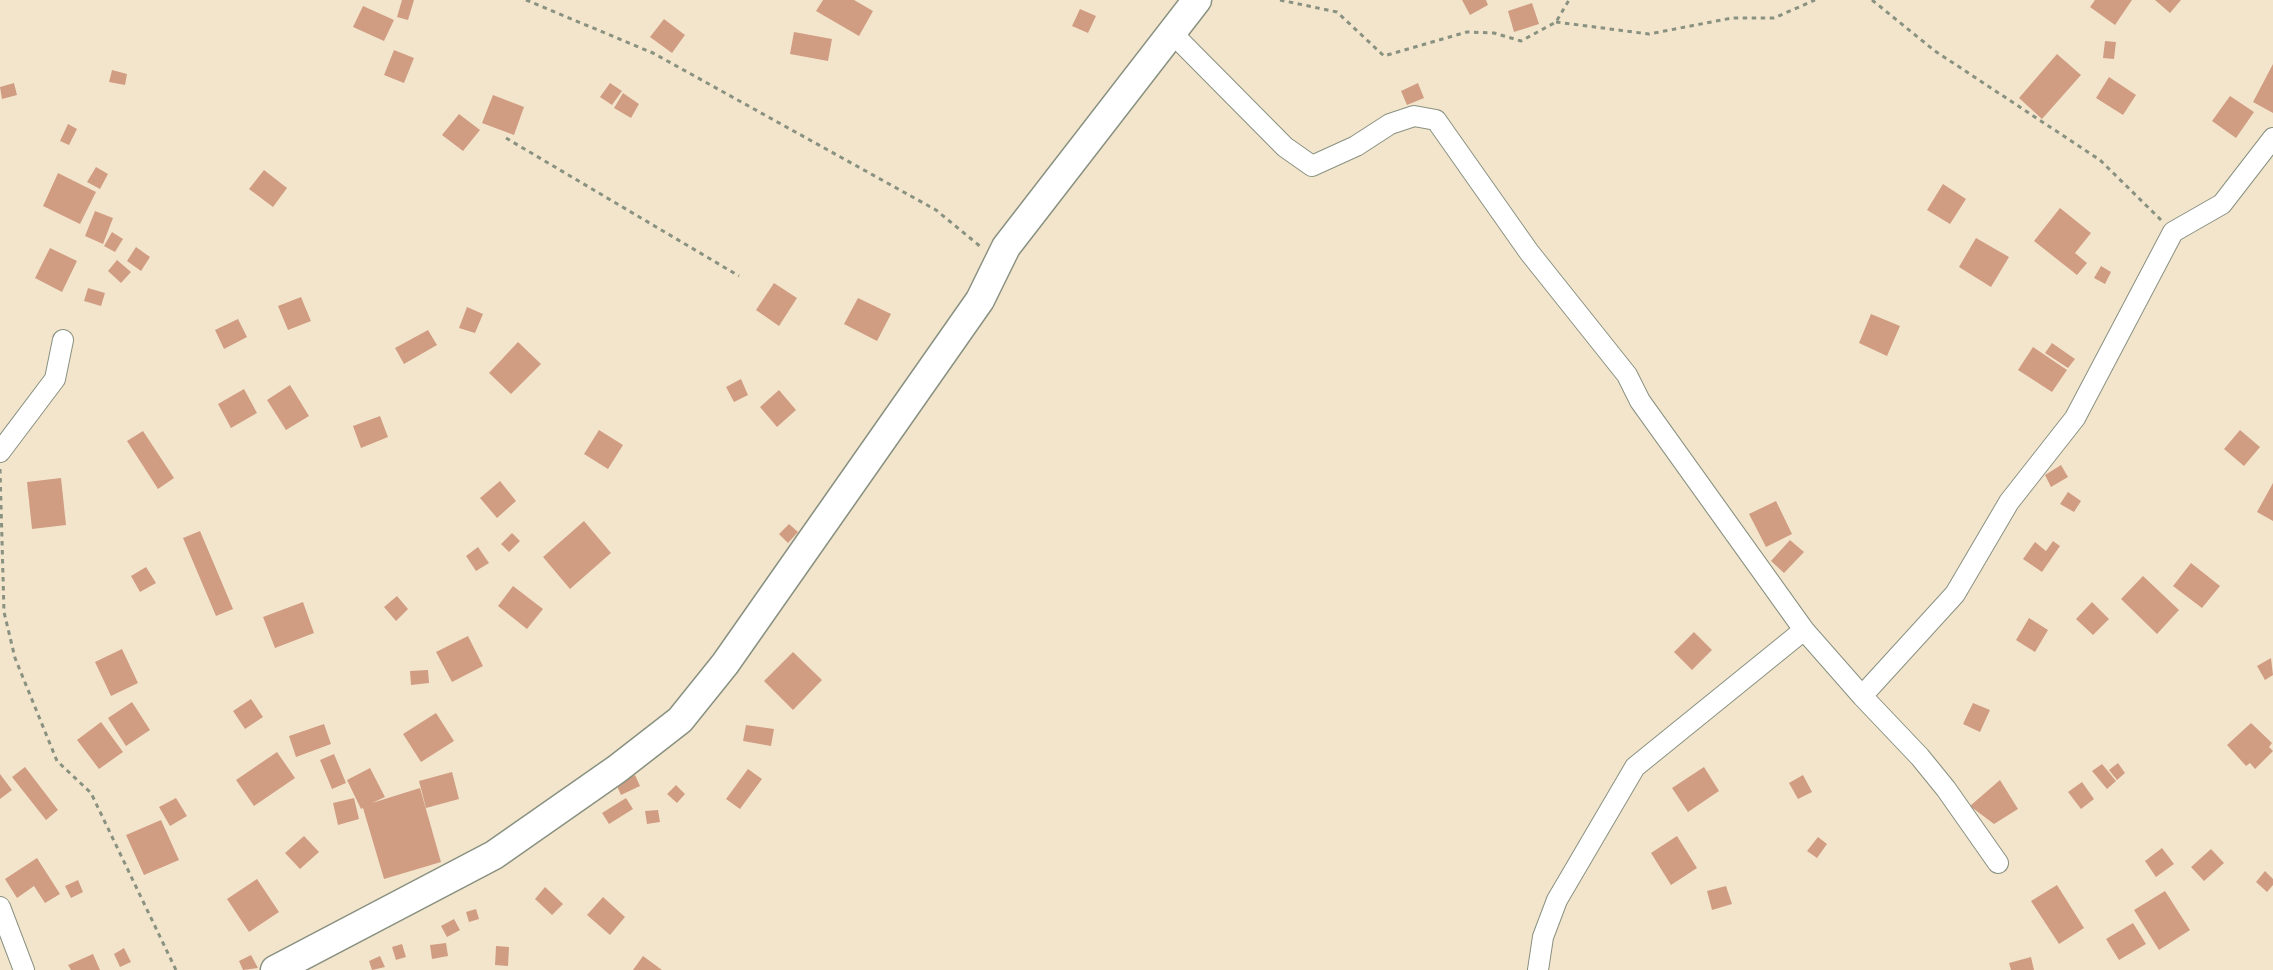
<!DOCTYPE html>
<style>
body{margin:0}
canvas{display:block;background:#f3e5cc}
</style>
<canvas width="2273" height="970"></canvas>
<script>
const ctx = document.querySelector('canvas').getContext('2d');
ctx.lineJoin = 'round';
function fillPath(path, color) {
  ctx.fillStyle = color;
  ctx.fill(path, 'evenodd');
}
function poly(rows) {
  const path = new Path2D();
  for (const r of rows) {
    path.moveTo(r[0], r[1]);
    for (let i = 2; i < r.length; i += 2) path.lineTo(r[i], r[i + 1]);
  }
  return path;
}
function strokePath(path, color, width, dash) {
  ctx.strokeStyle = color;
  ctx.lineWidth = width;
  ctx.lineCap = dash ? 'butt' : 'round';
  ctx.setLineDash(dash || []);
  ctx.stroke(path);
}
fillPath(poly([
 [402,0,414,0,408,20,397,17],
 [823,0,854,0,873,11,859,36,816,11],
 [1462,0,1486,0,1488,5,1470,15],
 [2095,0,2132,0,2115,25,2090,7],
 [2155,0,2181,0,2170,13],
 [1532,3,1539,24,1514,32,1508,11],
 [363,6,394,20,384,41,353,27],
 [1080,9,1096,16,1088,33,1072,26],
 [664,19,685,35,672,53,650,37],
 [794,32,832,39,828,61,790,54],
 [2105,41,2116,42,2114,59,2103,58],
 [394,50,414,58,404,83,384,75],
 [2057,54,2081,75,2042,119,2019,98],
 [2273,64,2273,113,2253,102],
 [112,70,127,74,125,85,109,82],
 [2109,77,2136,95,2123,115,2096,98],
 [14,83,17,95,2,99,0,87],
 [610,83,622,91,612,105,600,97],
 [1418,83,1424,98,1407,105,1401,91],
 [623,93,639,104,631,118,614,108],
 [493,95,524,107,514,135,482,123],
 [2230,96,2254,112,2236,138,2212,121],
 [459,114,480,130,463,151,442,135],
 [68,124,77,129,69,145,60,141],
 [96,167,108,174,100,189,87,182],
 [264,170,287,188,273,207,249,189],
 [58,173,96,192,80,224,43,206],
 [1943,184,1966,199,1950,224,1927,210],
 [2060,208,2091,233,2075,253,2087,263,2077,275,2034,241],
 [95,211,113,218,103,244,85,236],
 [112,232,123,239,115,252,104,246],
 [1976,238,2009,257,1991,287,1959,267],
 [136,247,150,257,141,271,127,261],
 [50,248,77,261,62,292,35,278],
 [117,260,131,272,121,283,108,271],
 [2101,266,2111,272,2105,284,2094,278],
 [774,283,797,298,779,326,756,310],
 [88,288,105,293,101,306,84,301],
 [301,297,311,321,288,330,278,306],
 [858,298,891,314,877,341,844,324],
 [467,307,483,314,475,333,459,328],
 [1871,314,1900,326,1887,356,1859,343],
 [238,319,247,337,224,349,215,330],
 [428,330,437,345,404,364,395,348],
 [518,342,541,364,511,394,489,373],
 [2052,343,2075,359,2068,368,2045,353],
 [2033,347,2067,370,2052,392,2018,370],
 [741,379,748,395,734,402,726,387],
 [290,385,309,416,286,430,267,400],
 [244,389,257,413,231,428,218,404],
 [779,390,796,410,777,427,760,407],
 [380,416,388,437,361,448,353,426],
 [599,430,623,445,608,469,584,454],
 [2240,430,2260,447,2244,466,2224,449],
 [143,431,174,478,158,489,127,441],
 [2061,465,2068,477,2051,487,2045,475],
 [61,478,66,525,32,529,27,482],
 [500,481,516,501,497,518,480,498],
 [2273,483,2273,521,2257,512],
 [2068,492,2081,501,2074,512,2060,504],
 [1776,501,1792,534,1766,547,1749,514],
 [584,521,611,553,570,589,543,557],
 [789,524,798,532,788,543,779,534],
 [200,531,233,609,216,616,183,538],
 [512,533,520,541,509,552,501,544],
 [1790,540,1804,552,1784,573,1771,561],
 [2053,541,2060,546,2042,572,2023,559,2035,542,2046,551],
 [478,547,489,563,476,571,466,556],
 [2191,563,2220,586,2202,608,2173,586],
 [146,567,156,583,140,592,131,576],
 [2143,576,2179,610,2157,634,2121,599],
 [513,586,543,609,527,629,498,606],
 [397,596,408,609,396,621,384,607],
 [303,602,314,633,275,648,263,617],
 [2092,602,2109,619,2093,635,2076,619],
 [2029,618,2048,630,2035,652,2016,640],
 [1694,632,1712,650,1692,670,1674,652],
 [468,636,483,666,452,682,436,652],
 [122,649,138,683,111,696,95,662],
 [793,652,822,680,793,710,764,681],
 [2271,658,2273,675,2265,680,2257,666],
 [428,670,429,683,411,685,410,671],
 [251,699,263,717,245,729,233,711],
 [132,702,150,730,126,746,108,718],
 [1973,703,1990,710,1980,732,1963,724],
 [436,713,454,741,421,762,403,734],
 [101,722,123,752,99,769,77,740],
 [2251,723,2272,743,2269,747,2273,751,2255,769,2250,763,2246,766,2227,745],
 [324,724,331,744,296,757,289,736],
 [746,725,774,729,771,746,743,741],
 [277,752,295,778,254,806,236,780],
 [334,754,346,783,332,789,320,760],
 [2118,763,2125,773,2117,780,2109,770],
 [2102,764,2116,781,2107,789,2092,771],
 [25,767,58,810,46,820,12,777],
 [1704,767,1719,791,1688,812,1672,788],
 [370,768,385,797,372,803,420,788,441,862,384,879,363,808,361,809,347,780],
 [748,769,762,779,740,809,726,799],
 [452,772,459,799,426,808,419,781],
 [0,774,12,790,0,799],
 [635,775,640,786,621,795,616,784],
 [1803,775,1812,792,1798,799,1789,783],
 [2000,780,2018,809,1994,824,1970,806],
 [2082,782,2094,799,2081,809,2068,792],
 [676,785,685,794,677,803,667,794],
 [176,798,187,816,170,826,159,807],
 [354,798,359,819,338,825,333,803],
 [626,798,633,809,609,824,602,813],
 [658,810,660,822,647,824,645,811],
 [161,820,179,860,144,875,126,835],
 [304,836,319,852,300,869,285,853],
 [1677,836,1697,868,1671,885,1651,853],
 [1818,837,1827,844,1817,858,1807,851],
 [2162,848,2174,864,2156,877,2145,861],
 [2211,849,2224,863,2204,881,2191,867],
 [37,858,60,894,45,903,34,886,17,898,5,879],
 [2265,871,2273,879,2273,885,2267,892,2256,882],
 [257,879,279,912,249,932,227,899],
 [78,880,83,892,71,898,65,886],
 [2057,885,2084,928,2059,944,2031,901],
 [1726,886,1732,904,1712,910,1707,891],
 [545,887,563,904,552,915,535,899],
 [2165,891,2190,930,2159,950,2134,910],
 [603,897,625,917,610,935,587,915],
 [476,909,479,919,469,922,466,912],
 [454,919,460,930,447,937,441,926],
 [2133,923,2146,944,2119,960,2106,939],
 [446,943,448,956,432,959,430,945],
 [402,944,406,957,396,960,392,947],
 [496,946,509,947,508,966,495,965],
 [124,948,131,962,120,967,114,954],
 [93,954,100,970,71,970,68,965],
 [251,955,258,968,243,970,239,961],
 [380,956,385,967,372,970,369,961],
 [643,956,662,970,633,970],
 [2031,957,2034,970,2011,970,2009,963]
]), '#d09d83');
const street = poly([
 [1172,33,1285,147,1312,166,1356,146,1390,124,1414,116,1436,120,1529,252,1627,375,1640,401,1804,630,1862,696,1920,757,1946,789,1998,863],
 [0,452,55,379,63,340],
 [1862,696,1955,594,2009,502,2075,418,2173,232,2222,204,2273,138],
 [0,907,24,970],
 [1538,970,1543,937,1557,900,1635,767,1804,630]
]);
const secondary = poly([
 [275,970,494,855,617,769,680,720,725,664,980,300,1006,247,1197,0]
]);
strokePath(street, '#899180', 22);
strokePath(secondary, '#899180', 31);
strokePath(poly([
 [526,0,653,53,936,210,981,247],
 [1280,0,1337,12,1384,56,1467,32,1494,33,1521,41,1556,22,1569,0],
 [1872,0,1935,51,2100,160,2161,220],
 [1556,22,1649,34,1732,18,1774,18,1815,0],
 [506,138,739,276],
 [0,469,4,612,15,658,57,761,91,793,176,970]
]), '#899180', 3, [4.5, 4.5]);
strokePath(street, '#fff', 20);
strokePath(secondary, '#fff', 28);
</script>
